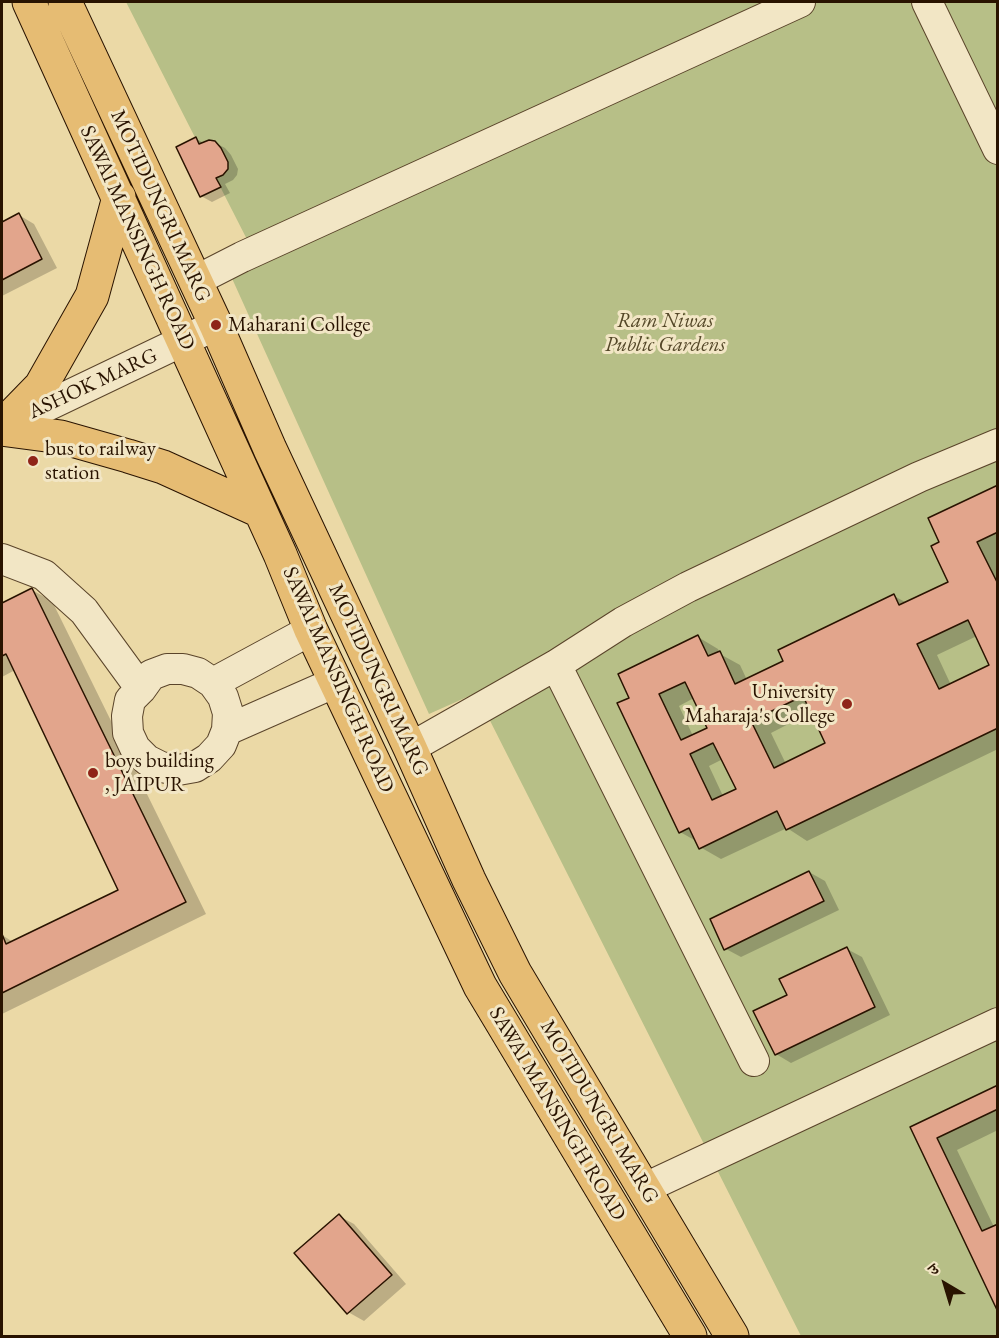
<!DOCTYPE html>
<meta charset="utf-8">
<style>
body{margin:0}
#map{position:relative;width:999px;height:1338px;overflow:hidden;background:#ebd9a6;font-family:"EB Garamond","Noto Serif Devanagari",serif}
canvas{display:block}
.frame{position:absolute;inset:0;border:3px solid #291300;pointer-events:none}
.north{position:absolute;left:915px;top:1254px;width:60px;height:60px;-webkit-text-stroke:4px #f2e6c5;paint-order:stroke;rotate:322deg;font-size:16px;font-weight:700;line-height:24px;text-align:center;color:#291300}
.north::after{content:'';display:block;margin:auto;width:21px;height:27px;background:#291300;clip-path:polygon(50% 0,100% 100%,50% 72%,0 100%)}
</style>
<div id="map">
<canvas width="999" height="1338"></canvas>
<div class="frame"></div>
<div class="north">उ</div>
</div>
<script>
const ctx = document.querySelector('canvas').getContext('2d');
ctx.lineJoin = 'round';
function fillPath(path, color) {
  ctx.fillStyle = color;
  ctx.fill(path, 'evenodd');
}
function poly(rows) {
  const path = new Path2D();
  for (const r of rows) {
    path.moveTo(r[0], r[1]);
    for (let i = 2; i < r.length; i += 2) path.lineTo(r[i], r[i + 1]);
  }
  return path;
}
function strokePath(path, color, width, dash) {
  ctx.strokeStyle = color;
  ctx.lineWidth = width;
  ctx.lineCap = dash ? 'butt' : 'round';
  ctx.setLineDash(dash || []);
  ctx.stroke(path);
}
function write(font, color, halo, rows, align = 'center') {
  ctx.font = font + ' "EB Garamond",serif';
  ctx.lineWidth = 6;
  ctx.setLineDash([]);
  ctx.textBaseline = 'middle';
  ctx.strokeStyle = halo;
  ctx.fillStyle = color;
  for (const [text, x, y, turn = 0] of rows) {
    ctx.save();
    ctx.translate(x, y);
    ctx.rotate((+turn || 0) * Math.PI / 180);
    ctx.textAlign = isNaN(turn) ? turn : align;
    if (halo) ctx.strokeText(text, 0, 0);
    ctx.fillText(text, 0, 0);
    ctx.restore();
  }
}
fillPath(poly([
 [126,2,997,2,997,1336,801,1336,476,693,429,714,230,274,258,261]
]), '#b7bf87');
fillPath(poly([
 [196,139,204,143,214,142,225,148,231,155,238,169,237,175,233,180,225,184,230,193,212,202,201,196,178,148],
 [19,215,34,224,57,268,2,296,2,224],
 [998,487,998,553,996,554,998,556,998,749,807,841,787,828,721,859,700,847,698,842,680,832,632,698,698,637,718,649,720,654,740,665,747,680,785,661,894,596,907,603,950,583,941,543],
 [977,636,991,665,951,685,937,655],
 [694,698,709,729,693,736,679,706],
 [812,712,827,744,786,764,771,733],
 [723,759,738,790,723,796,709,766],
 [32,590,52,601,206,914,2,1014,2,935,13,942,120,891,15,670,2,677,2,605],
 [809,872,825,881,839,910,741,957,726,949],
 [847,949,862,957,890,1015,791,1063,776,1054,789,996],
 [998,1087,998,1130,957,1150,994,1227,998,1309,912,1127],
 [339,1216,354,1224,406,1284,364,1321,348,1312]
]), '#0003');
const building = poly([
 [196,137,199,144,209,140,215,141,221,148,228,162,228,169,223,175,216,178,221,187,200,197,176,147,196,137],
 [19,213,42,259,2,280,2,222,19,213],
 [998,485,998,532,977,542,998,584,998,728,786,830,777,811,699,849,689,828,679,833,617,703,629,698,618,674,698,635,708,656,720,651,735,684,783,661,778,650,894,594,899,605,948,582,931,546,939,542,928,518,998,485],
 [968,620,989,665,939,689,917,644,968,620],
 [685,682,707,728,681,740,659,694,685,682],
 [803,696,825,743,774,768,751,721,803,696],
 [713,743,736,789,712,800,690,754,713,743],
 [32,588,186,902,2,993,2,934,6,944,118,890,6,654,2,656,2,603,32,588],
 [809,871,824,901,724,950,710,919,809,871],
 [847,947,875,1007,775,1055,753,1011,787,995,779,979,847,947],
 [998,1085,998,1109,937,1138,982,1231,998,1224,998,1312,910,1127,998,1085],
 [339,1214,392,1275,347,1314,294,1253,339,1214]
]);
fillPath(building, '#e2a58c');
strokePath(building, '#291300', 1.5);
const minor = poly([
 [927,2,998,149],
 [195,281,242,257,800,2],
 [7,425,216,325],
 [2,559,44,575,84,611,141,689],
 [556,665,623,622,688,587,919,477,998,444],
 [213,683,311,630],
 [227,730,228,713,223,697,213,683,198,673,183,669,167,669,151,675,141,689,130,700,127,716,128,733,135,748,147,760,161,767,178,770,195,767,209,758,221,745,227,730,336,682],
 [410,748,556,665,754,1061],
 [645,1188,998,1023]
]);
const major = poly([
 [29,2,280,554,311,630,480,986,690,1336],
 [65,2,216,325,270,449,410,748,469,880,515,973,732,1336],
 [2,426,41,386,92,296,119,197],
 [2,429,61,437,128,456,163,467,260,511]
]);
strokePath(minor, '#5a442a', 32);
strokePath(major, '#291300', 35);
strokePath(minor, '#f2e6c5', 30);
strokePath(major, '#e6bc73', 33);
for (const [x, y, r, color] of [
 [216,325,6,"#8f2418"],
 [33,461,6,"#8f2418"],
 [847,704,6,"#8f2418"],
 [93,773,6,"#8f2418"]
]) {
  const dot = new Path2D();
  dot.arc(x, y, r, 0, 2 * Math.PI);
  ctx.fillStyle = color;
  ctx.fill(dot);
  strokePath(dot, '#f2e6c5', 2);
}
write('21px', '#291300', '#f2e6c5', [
 ["MOTIDUNGRI MARG",160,206,65],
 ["SAWAI MANSINGH ROAD",137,238,65],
 ["ASHOK MARG",93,384,-25],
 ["SAWAI MANSINGH ROAD",338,680,66],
 ["MOTIDUNGRI MARG",378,680,65],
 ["MOTIDUNGRI MARG",599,1112,59],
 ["SAWAI MANSINGH ROAD",557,1114,59]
]);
write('italic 21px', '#544728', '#f2e6c5', [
 ["Ram Niwas",665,321],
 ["Public Gardens",665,345]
]);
write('21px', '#291300', '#f2e6c5', [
 ["Maharani College",228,325],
 ["bus to railway",45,449],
 ["station",45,473],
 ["University",835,692,"right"],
 ["Maharaja's College",835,716,"right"],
 ["boys building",105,761],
 [", JAIPUR",105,785]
], 'left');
</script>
